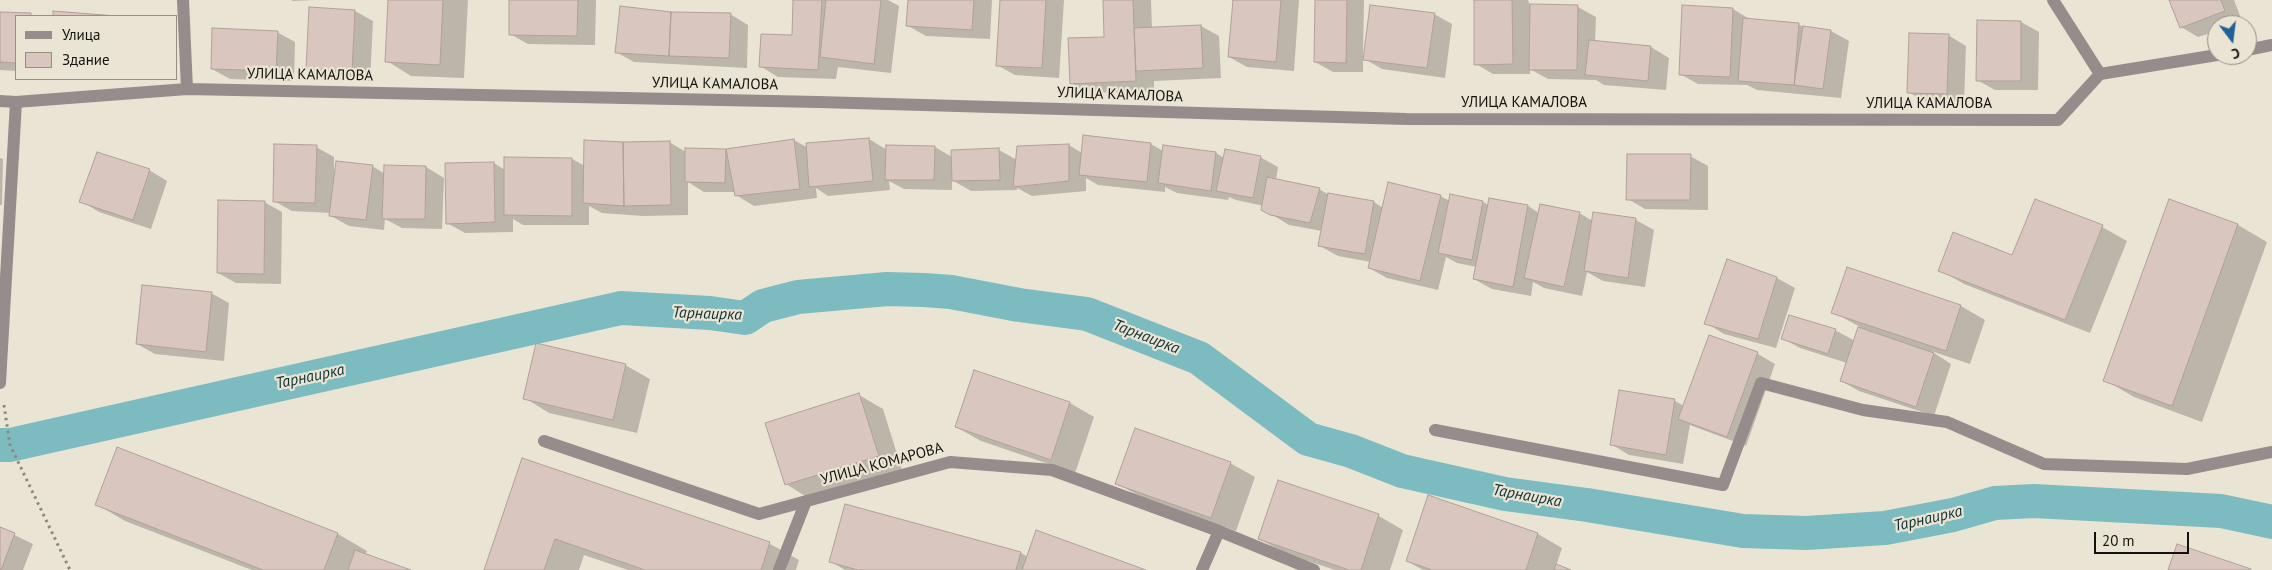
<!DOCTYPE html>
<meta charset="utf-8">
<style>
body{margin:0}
#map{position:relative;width:2272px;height:570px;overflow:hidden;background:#eae4d4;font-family:"PT Sans",sans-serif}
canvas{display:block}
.legend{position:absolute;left:15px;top:15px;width:162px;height:65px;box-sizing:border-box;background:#eae4d4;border:1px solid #949084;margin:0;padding:6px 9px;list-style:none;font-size:15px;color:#13120c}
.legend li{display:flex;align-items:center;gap:10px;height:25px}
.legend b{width:25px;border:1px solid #949084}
.north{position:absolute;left:2207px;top:15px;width:50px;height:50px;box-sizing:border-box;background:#eae4d4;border:1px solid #949084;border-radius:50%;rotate:165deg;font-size:14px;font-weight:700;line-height:20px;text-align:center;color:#13120c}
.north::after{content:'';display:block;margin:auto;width:18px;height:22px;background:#206197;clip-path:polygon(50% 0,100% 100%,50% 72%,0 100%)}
.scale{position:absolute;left:2094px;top:532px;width:95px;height:22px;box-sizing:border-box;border:2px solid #13120c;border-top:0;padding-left:6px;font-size:15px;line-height:18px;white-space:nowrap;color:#13120c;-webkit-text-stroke:4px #eae4d4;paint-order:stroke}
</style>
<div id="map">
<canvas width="2272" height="570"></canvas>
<ul class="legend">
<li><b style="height:6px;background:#958c8b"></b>Улица</li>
<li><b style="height:14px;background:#d8c6bf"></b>Здание</li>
</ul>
<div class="north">С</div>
<div class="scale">20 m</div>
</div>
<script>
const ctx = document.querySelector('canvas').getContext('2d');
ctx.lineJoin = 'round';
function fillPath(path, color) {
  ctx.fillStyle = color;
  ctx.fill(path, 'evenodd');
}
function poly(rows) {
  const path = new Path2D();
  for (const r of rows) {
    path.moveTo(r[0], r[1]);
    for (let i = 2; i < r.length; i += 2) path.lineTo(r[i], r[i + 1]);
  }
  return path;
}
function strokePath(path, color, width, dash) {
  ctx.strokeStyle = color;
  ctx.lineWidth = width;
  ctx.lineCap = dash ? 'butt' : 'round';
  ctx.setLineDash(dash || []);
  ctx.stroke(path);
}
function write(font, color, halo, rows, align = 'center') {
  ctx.font = font + ' "PT Sans",sans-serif';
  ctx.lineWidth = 4.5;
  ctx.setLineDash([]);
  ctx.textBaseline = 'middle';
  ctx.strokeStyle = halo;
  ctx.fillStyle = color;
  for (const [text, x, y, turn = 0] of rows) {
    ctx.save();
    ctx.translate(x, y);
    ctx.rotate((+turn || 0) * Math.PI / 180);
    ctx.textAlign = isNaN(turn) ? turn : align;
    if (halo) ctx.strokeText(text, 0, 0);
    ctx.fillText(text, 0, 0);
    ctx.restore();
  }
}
fillPath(poly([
 [291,0,315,0,293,1],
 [390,0,468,0,464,78,411,76,387,61],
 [511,0,596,0,595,45,528,44,510,34],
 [795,0,888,0,899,6,891,73,838,67,836,79,778,77,760,66,793,36],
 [909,0,992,0,990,39,926,36,908,26],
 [1001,0,1064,0,1059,78,1015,75,997,65],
 [1104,0,1151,0,1152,28,1201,26,1219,36,1221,78,1154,81,1154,91,1089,93,1071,83,1105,38],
 [1234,0,1299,0,1294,71,1247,67,1229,57],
 [1316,0,1364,0,1363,55,1434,14,1452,24,1445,78,1382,69,1363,58,1363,72,1333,72,1315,62],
 [1475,0,1528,0,1530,6,1578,7,1596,17,1595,42,1651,47,1669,58,1666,90,1604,85,1596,80,1548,79,1530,69,1530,74,1493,74,1476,64],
 [2171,0,2234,0,2242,21,2232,25,2217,25,2217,31,2198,37,2181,27],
 [1733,9,1751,20,1798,24,1805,28,1831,31,1849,41,1841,98,1757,90,1747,85,1698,84,1680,74],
 [355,11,373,21,370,81,325,79,307,68],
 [0,13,34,16,16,16,16,71,0,70],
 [671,13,730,14,748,25,747,68,634,62,616,52],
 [2021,22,2039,32,2038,90,1995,90,1977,80],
 [277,32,295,42,294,81,230,79,212,69],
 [1948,35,1966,46,1964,104,1926,102,1908,92],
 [1084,137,1151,144,1163,151,1216,153,1224,158,1260,157,1278,167,1276,180,1319,189,1329,195,1374,202,1383,208,1440,196,1450,201,1451,196,1483,202,1488,205,1528,206,1539,213,1579,213,1593,221,1594,213,1636,220,1654,230,1645,287,1603,281,1587,272,1582,296,1544,288,1533,282,1531,296,1492,289,1474,279,1477,267,1457,263,1446,257,1438,290,1387,278,1369,268,1371,262,1338,256,1320,246,1322,231,1289,225,1263,209,1264,206,1236,200,1229,197,1228,200,1177,193,1165,187,1165,192,1098,185,1086,178,1086,191,1032,196,1017,188,1017,190,971,191,952,180,952,190,904,189,889,181,890,190,828,196,816,188,817,198,754,206,736,195,735,192,704,192,688,182,688,215,643,216,602,213,589,206,589,225,523,225,513,219,513,232,465,233,447,223,446,164,494,163,505,170,572,159,585,166,585,142,669,142,686,152,726,150,794,140,808,148,869,139,887,150,935,147,952,157,999,150,1017,160,1018,147,1069,145,1082,153],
 [316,147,334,157,334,175,372,166,385,174,426,167,444,178,442,229,402,228,385,219,384,230,349,226,331,216,331,213,292,211,274,201],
 [1690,156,1708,166,1708,210,1645,209,1628,199],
 [0,158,3,159,2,205,0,205],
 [149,170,167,181,151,229,99,212,81,201],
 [264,202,282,212,281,284,236,283,218,273],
 [2238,225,2267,242,2202,422,2134,397,2105,380],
 [2102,227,2127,241,2090,333,1964,284,1940,270,2013,257],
 [1728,261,1777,278,1795,288,1776,348,1724,334,1706,323],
 [211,293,229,303,224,361,155,354,137,344],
 [1961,306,1985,320,1970,364,1931,351,1951,364,1934,416,1859,391,1841,381,1847,363,1800,348,1782,338,1835,330,1855,341,1860,327,1833,312],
 [1710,336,1758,354,1775,364,1746,446,1690,425,1683,464,1629,455,1611,444,1675,401,1684,406],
 [625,365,650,379,637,433,549,413,525,398],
 [859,395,883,409,902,470,810,499,786,484],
 [1070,403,1094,417,1075,473,981,441,956,427],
 [118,448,338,534,367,551,365,555,407,570,252,570,125,521,96,504],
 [523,459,770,544,799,560,796,570,628,570,584,555,579,570,485,570],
 [1230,463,1255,477,1236,531,1141,497,1116,483],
 [1279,482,1379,516,1403,530,1390,570,1335,570,1284,553,1260,539],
 [1428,497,1538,534,1562,548,1556,566,1567,570,1423,570,1407,561],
 [846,505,1021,553,1028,557,1142,570,845,570,830,561],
 [0,528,33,544,23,570,0,570]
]), '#0003');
strokePath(poly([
 [0,445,10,445,621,308,710,313,745,318,763,306,798,297,887,289,924,290,951,292,1019,305,1087,314,1199,358,1308,439,1351,451,1402,471,1505,494,1587,505,1743,531,1806,533,1885,528,1953,515,1995,503,2034,501,2221,511,2272,522]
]), '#7cbcc0', 34);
const building = poly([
 [388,0,443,0,440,65,385,62,388,0],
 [509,0,578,0,577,36,509,35,509,0],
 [793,0,822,0,818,70,759,67,761,34,792,35,793,0],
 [826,0,881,0,874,64,820,57,826,0],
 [908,0,974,0,972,30,906,26,908,0],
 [1000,0,1046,0,1042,68,996,66,1000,0],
 [1103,0,1133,0,1136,81,1070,84,1068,38,1104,37,1103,0],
 [1233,0,1281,0,1276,62,1228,57,1233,0],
 [1315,0,1347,0,1346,63,1314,62,1315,0],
 [1474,0,1512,0,1513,64,1474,65,1474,0],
 [2169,0,2221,0,2225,11,2180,28,2169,0],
 [1530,4,1578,5,1577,70,1529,70,1530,4],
 [1370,5,1435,13,1427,68,1363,60,1370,5],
 [1682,5,1733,8,1730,77,1679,75,1682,5],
 [620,6,671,12,669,56,615,53,620,6],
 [309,7,355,10,352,72,306,69,309,7],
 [53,11,117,16,53,16,53,11],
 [0,12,31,13,31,16,16,16,16,63,0,62,0,12],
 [671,12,731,13,729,58,669,56,671,12],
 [1743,18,1799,23,1794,85,1738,81,1743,18],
 [1977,20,2021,21,2021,81,1976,81,1977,20],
 [1201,25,1203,68,1136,71,1134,28,1201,25],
 [1803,26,1831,30,1823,89,1794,85,1803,26],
 [212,28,278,31,276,71,211,69,212,28],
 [1909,33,1949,34,1947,94,1907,93,1909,33],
 [1589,40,1651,46,1648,81,1585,75,1589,40],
 [1083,135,1151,143,1147,182,1079,175,1083,135],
 [869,138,873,181,809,187,806,143,869,138],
 [794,139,800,189,735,196,726,149,794,139],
 [584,140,623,142,624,206,583,203,584,140],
 [670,141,671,205,624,206,623,142,670,141],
 [274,144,317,145,315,203,273,202,274,144],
 [1069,144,1069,181,1013,187,1017,146,1069,144],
 [886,145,935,146,934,180,885,180,886,145],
 [1163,145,1216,152,1211,191,1158,183,1163,145],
 [685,148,726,149,725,183,685,182,685,148],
 [999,148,1000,180,952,181,951,150,999,148],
 [1225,149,1261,156,1253,198,1216,191,1225,149],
 [97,152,150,169,133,220,79,202,97,152],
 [1627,154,1691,154,1690,200,1626,200,1627,154],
 [504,157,572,158,572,216,504,215,504,157],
 [336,161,373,165,366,220,329,216,336,161],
 [494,162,495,222,446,224,445,163,494,162],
 [384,165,426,166,425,219,382,219,384,165],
 [1267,177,1320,188,1310,223,1270,215,1261,210,1267,177],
 [1388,182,1441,195,1420,281,1368,268,1388,182],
 [1328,193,1374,201,1365,254,1318,246,1328,193],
 [1450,194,1483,201,1472,260,1438,253,1450,194],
 [1489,198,1528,205,1513,287,1473,279,1489,198],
 [2035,199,2103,225,2065,320,1938,271,1953,232,2012,255,2035,199],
 [2169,199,2238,224,2172,406,2103,381,2169,199],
 [218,200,265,201,264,274,217,273,218,200],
 [1540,204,1580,212,1564,287,1524,278,1540,204],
 [1593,212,1636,218,1628,278,1584,271,1593,212],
 [1727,259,1777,277,1758,339,1704,324,1727,259],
 [1847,267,1961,305,1946,351,1831,313,1847,267],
 [142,285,212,292,206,352,136,344,142,285],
 [1789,315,1836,329,1828,354,1781,339,1789,315],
 [1858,327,1934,353,1916,407,1840,381,1858,327],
 [1709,335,1758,352,1727,437,1678,419,1709,335],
 [536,343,626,364,613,420,523,399,536,343],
 [974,370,1070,402,1051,460,955,427,974,370],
 [1619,390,1675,399,1666,455,1610,445,1619,390],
 [859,393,879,456,785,485,765,423,859,393],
 [1135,428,1231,462,1211,518,1115,484,1135,428],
 [117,447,338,533,324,570,263,570,95,505,117,447],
 [522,458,770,542,761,570,645,570,555,539,544,570,484,570,522,458],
 [1278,480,1379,514,1361,570,1349,570,1258,539,1278,480],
 [1428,495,1538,533,1526,570,1432,570,1406,561,1428,495],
 [845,504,1021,552,1016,570,858,570,829,562,845,504],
 [0,527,15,533,1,570,0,570,0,527],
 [1036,530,1146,570,1022,570,1036,530],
 [2177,544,2251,569,2251,570,2168,570,2177,544],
 [355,550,411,570,348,570,355,550],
 [1556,564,1571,570,1554,570,1556,564]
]);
fillPath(building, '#d8c6bf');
strokePath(building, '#b1a099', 1);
strokePath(poly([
 [4,405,10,445,70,570]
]), '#8b877c', 3, [2.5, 4]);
strokePath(poly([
 [183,0,187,89],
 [2053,0,2100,74],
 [2247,50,2272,45],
 [0,101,16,102,187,89,819,102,1407,119,2058,120,2100,74,2217,55],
 [0,383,16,102],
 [1435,430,1723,485,1761,383,1863,410,1947,422,2044,464,2187,469,2272,452],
 [544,441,759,514,950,462,1052,470,1219,531,1314,570],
 [779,570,806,501],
 [1202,570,1219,531]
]), '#958c8b', 12);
write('15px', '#13120c', '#eae4d4', [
 ["УЛИЦА КАМАЛОВА",310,75,1],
 ["УЛИЦА КАМАЛОВА",715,84,1],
 ["УЛИЦА КАМАЛОВА",1120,95,2],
 ["УЛИЦА КАМАЛОВА",1524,103],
 ["УЛИЦА КАМАЛОВА",1929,104],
 ["УЛИЦА КОМАРОВА",882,464,-15]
]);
write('italic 16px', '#0f3032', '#eae4d4', [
 ["Тарнаирка",707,314,2],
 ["Тарнаирка",1146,337,21],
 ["Тарнаирка",310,377,-12],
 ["Тарнаирка",1527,496,10],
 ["Тарнаирка",1928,519,-13]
]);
</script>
